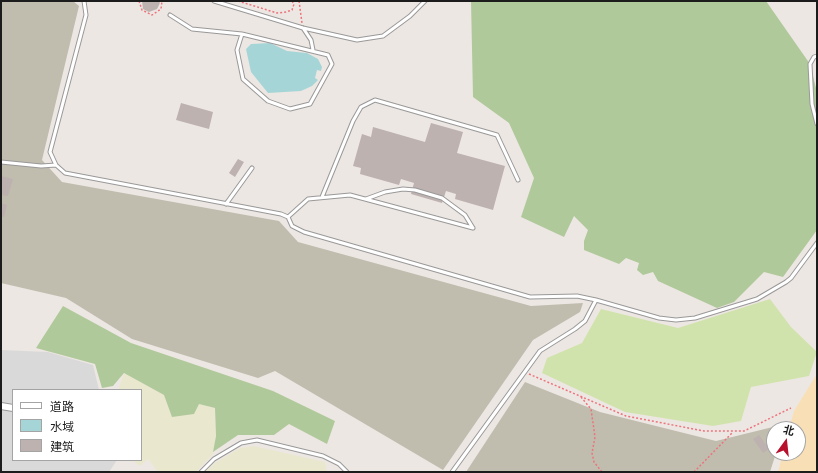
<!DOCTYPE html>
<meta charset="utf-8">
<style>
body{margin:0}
#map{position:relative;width:818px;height:473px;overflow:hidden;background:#ede7e3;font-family:Cabin,"Noto Sans SC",sans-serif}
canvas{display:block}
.frame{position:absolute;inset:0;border:2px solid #1c1c1c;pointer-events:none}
.legend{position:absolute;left:12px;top:389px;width:130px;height:72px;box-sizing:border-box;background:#fff;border:1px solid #a4a4a4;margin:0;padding:5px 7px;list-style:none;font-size:12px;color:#1c1c1c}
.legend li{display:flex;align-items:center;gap:8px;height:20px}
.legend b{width:20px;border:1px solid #a4a4a4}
.north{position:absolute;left:766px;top:421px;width:40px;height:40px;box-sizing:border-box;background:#fff;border:1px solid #a4a4a4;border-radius:50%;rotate:15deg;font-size:11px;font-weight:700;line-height:16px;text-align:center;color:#1c1c1c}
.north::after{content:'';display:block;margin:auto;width:14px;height:18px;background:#b8112e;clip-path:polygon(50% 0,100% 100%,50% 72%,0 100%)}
</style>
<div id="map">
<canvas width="818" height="473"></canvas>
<div class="frame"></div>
<ul class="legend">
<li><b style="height:5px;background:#fff"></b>道路</li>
<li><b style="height:11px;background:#a6d5d7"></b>水域</li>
<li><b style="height:11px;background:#bdb2b0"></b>建筑</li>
</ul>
<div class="north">北</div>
</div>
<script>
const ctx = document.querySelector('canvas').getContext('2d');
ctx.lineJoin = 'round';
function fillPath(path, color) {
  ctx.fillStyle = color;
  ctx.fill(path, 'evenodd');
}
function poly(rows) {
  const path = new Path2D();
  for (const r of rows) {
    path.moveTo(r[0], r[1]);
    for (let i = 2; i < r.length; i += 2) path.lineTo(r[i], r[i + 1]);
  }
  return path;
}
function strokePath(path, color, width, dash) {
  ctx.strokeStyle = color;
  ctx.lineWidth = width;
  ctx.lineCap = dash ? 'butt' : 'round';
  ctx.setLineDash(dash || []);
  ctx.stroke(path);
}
fillPath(poly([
 [1,350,48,352,93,365,99,390,13,390,13,460,117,460,109,472,1,472]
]), '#dad9d9');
fillPath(poly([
 [1,1,73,1,79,6,42,160,62,182,279,221,298,242,531,306,583,303,580,312,533,340,443,470,275,371,258,378,132,339,66,298,1,283],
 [525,382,600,412,716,441,785,424,783,429,774,429,774,453,776,453,770,472,466,472]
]), '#c0bdaf');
fillPath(poly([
 [124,373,164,395,215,408,216,436,213,454,196,472,158,472,148,459,140,466,132,460,141,460,141,390,118,390],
 [254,446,325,462,327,472,205,472,215,463,240,448]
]), '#eae7cf');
fillPath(poly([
 [770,299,791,327,817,352,809,376,751,387,741,421,713,426,625,412,542,373,547,358,582,343,601,309,678,328]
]), '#d1e3ac');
fillPath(poly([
 [471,1,766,1,810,64,817,92,817,230,783,277,764,272,734,302,717,308,658,281,653,272,643,275,637,270,639,263,626,258,619,264,584,250,584,241,588,230,574,216,564,237,521,217,534,178,509,123,473,97],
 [63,306,131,343,273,391,335,421,327,444,289,424,274,435,238,435,213,452,216,436,215,408,199,404,194,414,172,417,164,395,124,373,113,386,102,388,95,364,36,348]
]), '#b0c99b');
fillPath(poly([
 [817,374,817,472,778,472,783,453,798,453,798,429,789,429,794,411]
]), '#f8dfb5');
fillPath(poly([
 [270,43,287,51,307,53,318,59,322,67,321,71,317,70,315,78,318,80,312,86,301,91,268,93,251,72,246,49,251,44]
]), '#a6d5d7');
fillPath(poly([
 [142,1,159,1,160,3,157,9,149,12,143,9],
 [181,103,213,112,209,129,176,120],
 [431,123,463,132,457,153,505,166,493,210,455,199,456,194,446,191,442,203,411,194,414,183,401,179,399,185,360,174,361,168,353,166,362,134,371,137,373,127,425,142],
 [238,159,244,162,235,177,229,173],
 [1,176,13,179,8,196,1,195],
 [1,203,7,205,4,217,1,216],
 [759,435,769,449,763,453,753,439]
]), '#bdb2b0');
const lane = poly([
 [84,1,86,15,50,152,56,165,65,173,281,214,288,217,292,226,304,232,530,297,577,296,596,300,585,321,575,329,540,351,452,472],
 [214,1,303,28,357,40,383,36,410,16,425,1],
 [170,15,192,29,242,34],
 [303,28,311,40,313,50],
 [242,34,328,55,332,64,310,104,290,109,268,101,243,79,237,50,242,34],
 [817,56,814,57,810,64,812,104,817,124],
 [1,162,41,166,56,165],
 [322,197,353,121,361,107,375,100,497,135,518,180],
 [366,199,385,192,403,189,415,190,442,198,465,215,473,228],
 [226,204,252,168],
 [288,217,308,199,350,195,473,228],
 [596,300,659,318,676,320,695,318,757,299,786,282,791,278,817,243],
 [201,472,214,459,241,443,257,440,323,456,339,464,347,472]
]);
const street = poly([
 [1,406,13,408]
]);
strokePath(lane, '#999', 5);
strokePath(street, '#999', 8);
strokePath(poly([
 [139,1,142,10,152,15,161,9,162,1],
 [238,1,277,13,286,12,292,10,294,4,292,1],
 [299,1,302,23],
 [529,374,626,416,704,431,744,431,791,408],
 [581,397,591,409,595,437,592,453,594,462,602,472],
 [694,472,733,432]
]), '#ed737c', 1.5, [2, 2]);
strokePath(lane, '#fff', 3);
strokePath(street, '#fff', 6);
</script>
